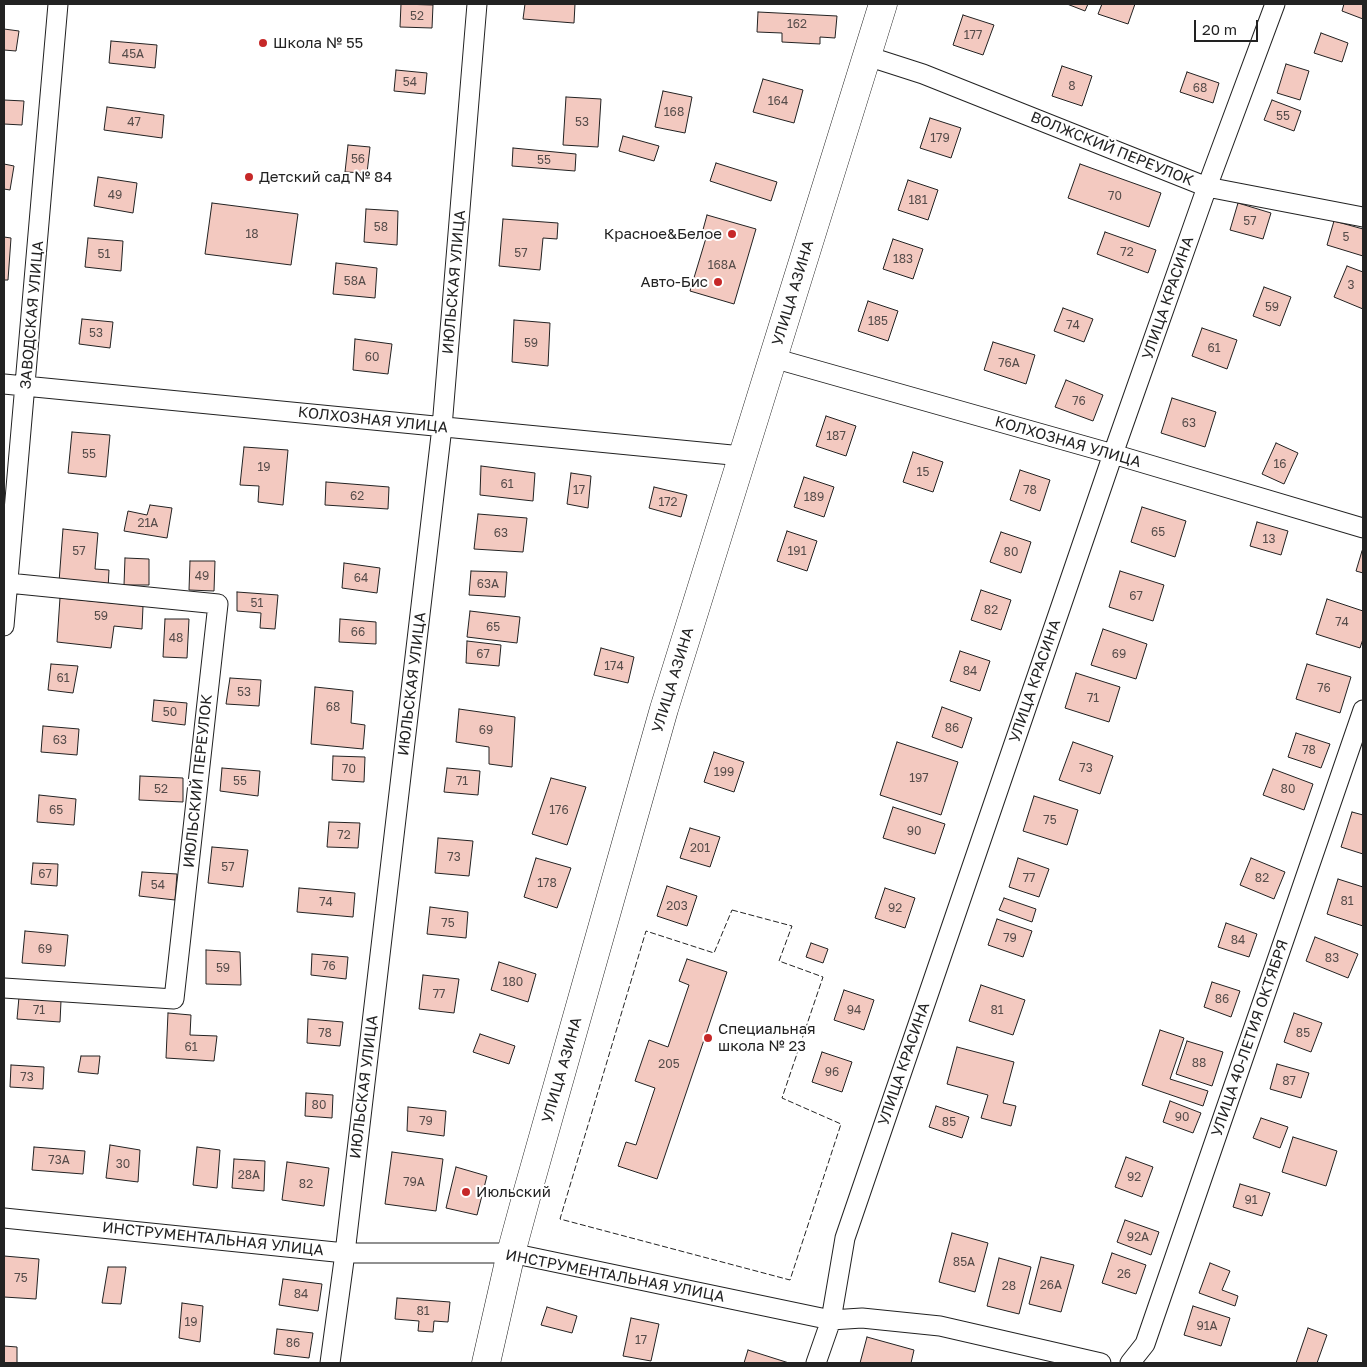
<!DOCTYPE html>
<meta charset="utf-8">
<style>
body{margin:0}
#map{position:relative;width:1367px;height:1367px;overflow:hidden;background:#fff;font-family:"Golos Text",sans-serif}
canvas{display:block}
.frame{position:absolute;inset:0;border:5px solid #222;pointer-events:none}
.scale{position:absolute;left:1194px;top:20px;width:64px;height:22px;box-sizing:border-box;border:2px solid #222;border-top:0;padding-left:6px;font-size:15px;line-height:18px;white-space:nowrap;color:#222;-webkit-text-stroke:4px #fff;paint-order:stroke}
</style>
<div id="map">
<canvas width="1367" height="1367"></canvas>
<div class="frame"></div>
<div class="scale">20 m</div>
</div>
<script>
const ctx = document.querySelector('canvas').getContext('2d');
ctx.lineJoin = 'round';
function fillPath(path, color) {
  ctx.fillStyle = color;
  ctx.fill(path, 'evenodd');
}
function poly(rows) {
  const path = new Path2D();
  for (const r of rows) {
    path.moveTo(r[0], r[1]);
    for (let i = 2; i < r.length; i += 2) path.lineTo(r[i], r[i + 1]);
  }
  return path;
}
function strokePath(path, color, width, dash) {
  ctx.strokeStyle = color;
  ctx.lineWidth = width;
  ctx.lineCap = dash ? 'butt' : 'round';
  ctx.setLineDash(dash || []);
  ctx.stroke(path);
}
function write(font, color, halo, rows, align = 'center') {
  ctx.font = font + ' "Golos Text",sans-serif';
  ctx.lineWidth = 4;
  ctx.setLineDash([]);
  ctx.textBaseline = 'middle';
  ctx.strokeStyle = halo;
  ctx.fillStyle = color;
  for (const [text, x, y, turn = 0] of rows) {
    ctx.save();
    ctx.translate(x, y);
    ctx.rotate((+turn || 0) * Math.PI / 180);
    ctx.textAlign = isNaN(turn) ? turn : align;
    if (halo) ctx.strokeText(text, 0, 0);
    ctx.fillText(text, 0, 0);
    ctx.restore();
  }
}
const building = poly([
 [401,4,433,5,432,28,400,27,401,4],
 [525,4,575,4,574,23,523,19,525,4],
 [1067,4,1088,4,1085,11,1067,4],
 [1102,4,1135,4,1128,24,1098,14,1102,4],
 [1344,4,1363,4,1363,19,1342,11,1344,4],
 [758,12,837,16,835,38,820,37,820,44,782,42,782,33,757,32,758,12],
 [963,15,994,25,983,55,953,45,963,15],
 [4,29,19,31,16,51,4,50,4,29],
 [1321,33,1348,43,1342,62,1314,53,1321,33],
 [111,41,157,45,155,68,109,63,111,41],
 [1286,64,1309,71,1300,100,1277,93,1286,64],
 [1062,66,1092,76,1082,106,1052,96,1062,66],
 [396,70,427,73,425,94,394,91,396,70],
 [1187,72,1219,83,1213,103,1180,92,1187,72],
 [763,79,803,90,794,123,753,112,763,79],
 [663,91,692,97,685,133,655,127,663,91],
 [566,97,601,99,598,147,563,145,566,97],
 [4,100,24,101,22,125,4,124,4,100],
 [1272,100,1301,111,1294,131,1264,120,1272,100],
 [107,107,164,115,162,138,104,130,107,107],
 [930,118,961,128,951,158,920,148,930,118],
 [623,136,659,146,654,161,619,151,623,136],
 [348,145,370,147,367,173,345,172,348,145],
 [513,148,576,154,575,171,512,166,513,148],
 [716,163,777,182,771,201,710,181,716,163],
 [4,164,14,166,10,190,4,189,4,164],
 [1080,164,1161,193,1149,227,1068,198,1080,164],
 [98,177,137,183,133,213,94,206,98,177],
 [908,180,938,190,928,220,898,210,908,180],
 [212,203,298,214,291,265,205,254,212,203],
 [1238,203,1271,213,1263,239,1230,230,1238,203],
 [366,209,398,211,397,245,364,242,366,209],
 [707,215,756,229,734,304,690,291,706,238,701,237,707,215],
 [503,219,558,223,557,239,543,238,540,270,499,266,503,219],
 [1334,221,1363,229,1363,256,1327,245,1334,221],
 [1105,232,1156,250,1148,273,1097,254,1105,232],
 [4,237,11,238,8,280,4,280,4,237],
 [88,238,123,241,121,271,85,267,88,238],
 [893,239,923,249,913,279,883,269,893,239],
 [336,263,377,268,375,298,333,294,336,263],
 [1347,266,1363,272,1363,309,1334,297,1347,266],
 [1264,287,1291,297,1280,326,1253,316,1264,287],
 [868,301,898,311,888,341,858,331,868,301],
 [1063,308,1093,319,1084,342,1054,331,1063,308],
 [82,319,113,322,110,348,79,344,82,319],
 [514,320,550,323,548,366,512,362,514,320],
 [1202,328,1237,340,1227,369,1192,356,1202,328],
 [355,339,392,344,388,374,353,370,355,339],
 [993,342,1035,355,1026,384,984,370,993,342],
 [1066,380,1103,395,1093,421,1055,407,1066,380],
 [1172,398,1216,412,1205,447,1161,433,1172,398],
 [826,416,856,426,846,456,816,446,826,416],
 [72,432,110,435,106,477,68,473,72,432],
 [1276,443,1298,453,1284,484,1262,474,1276,443],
 [244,447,288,450,283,505,258,502,259,486,240,485,244,447],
 [913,452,943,462,933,492,903,482,913,452],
 [481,466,535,473,533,501,480,495,481,466],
 [1020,470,1050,480,1040,511,1010,500,1020,470],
 [571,473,591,476,588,508,567,504,571,473],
 [804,477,834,487,824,517,794,507,804,477],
 [326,482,389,487,388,509,325,505,326,482],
 [654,487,687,495,681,517,649,508,654,487],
 [150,505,172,508,167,538,124,531,128,511,147,515,150,505],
 [1142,507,1186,521,1175,557,1131,542,1142,507],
 [478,514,527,518,523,552,474,549,478,514],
 [1257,522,1288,531,1281,555,1250,546,1257,522],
 [63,529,98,533,95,569,109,570,108,589,59,582,63,529],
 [787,531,817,541,807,571,777,561,787,531],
 [1001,532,1031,542,1021,573,990,562,1001,532],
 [1362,551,1363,551,1363,573,1356,571,1362,551],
 [125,558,149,559,149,585,124,585,125,558],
 [190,561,215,561,214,591,189,590,190,561],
 [344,563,380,568,377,593,342,588,344,563],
 [471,571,507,572,505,597,469,595,471,571],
 [1120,571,1164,585,1153,621,1109,607,1120,571],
 [981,590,1011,600,1001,630,971,620,981,590],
 [237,592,278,595,275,629,260,628,261,613,237,611,237,592],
 [60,598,143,606,142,629,114,626,111,648,57,642,60,598],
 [1327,599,1363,611,1363,639,1360,648,1316,634,1327,599],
 [470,611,520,617,517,643,467,637,470,611],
 [165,619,189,619,187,658,163,657,165,619],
 [340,619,376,622,376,644,339,642,340,619],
 [1103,629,1147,644,1136,679,1091,665,1103,629],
 [467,641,501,645,499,666,466,663,467,641],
 [601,648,634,657,628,683,594,675,601,648],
 [960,651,990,661,980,691,950,681,960,651],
 [51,664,78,666,73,693,48,690,51,664],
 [1307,664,1351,677,1340,713,1296,699,1307,664],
 [1076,673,1120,687,1109,722,1065,708,1076,673],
 [230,678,261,680,259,706,226,704,230,678],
 [315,687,353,691,351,723,365,725,363,749,311,744,315,687],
 [154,700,187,703,185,725,152,721,154,700],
 [942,707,972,718,962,748,932,737,942,707],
 [459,709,515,717,512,767,489,764,489,747,456,742,459,709],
 [43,726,79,729,77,755,41,752,43,726],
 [1296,733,1330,744,1321,768,1288,757,1296,733],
 [897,742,958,762,941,815,880,795,897,742],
 [1073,742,1113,756,1100,794,1059,780,1073,742],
 [714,752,744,762,734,792,704,782,714,752],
 [333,756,365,757,364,782,332,780,333,756],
 [222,768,260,771,258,796,220,791,222,768],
 [447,768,480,771,478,795,444,792,447,768],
 [1273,769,1313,784,1304,810,1263,795,1273,769],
 [140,776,183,778,183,802,139,800,140,776],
 [551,778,586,787,567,845,532,834,551,778],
 [39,795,76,799,74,825,37,822,39,795],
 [1034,796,1078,810,1067,845,1023,831,1034,796],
 [893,807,945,824,935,854,883,838,893,807],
 [1352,812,1363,815,1363,854,1341,847,1352,812],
 [329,822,360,823,358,848,327,847,329,822],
 [690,828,720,837,710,867,680,858,690,828],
 [438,838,473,841,469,876,435,873,438,838],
 [212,847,248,850,243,887,208,883,212,847],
 [536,858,571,868,557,908,524,897,536,858],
 [1018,858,1049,869,1039,897,1009,887,1018,858],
 [1251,858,1285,872,1274,899,1240,885,1251,858],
 [33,863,58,864,57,886,31,884,33,863],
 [142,872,177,874,175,900,139,896,142,872],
 [1338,879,1363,887,1363,926,1327,914,1338,879],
 [667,886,697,896,687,926,657,916,667,886],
 [299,888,355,893,353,917,297,912,299,888],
 [885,888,915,898,905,928,875,918,885,888],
 [1004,898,1036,909,1032,922,999,910,1004,898],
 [430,907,468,912,466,938,427,934,430,907],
 [997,919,1032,931,1023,957,988,945,997,919],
 [1226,923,1257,934,1249,957,1218,947,1226,923],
 [25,931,68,935,65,966,22,963,25,931],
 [1315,937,1358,954,1348,978,1306,961,1315,937],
 [811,943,828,949,823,963,806,957,811,943],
 [206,950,240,952,241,985,206,984,206,950],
 [312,954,348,957,346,979,311,975,312,954],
 [687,959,727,972,657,1179,618,1166,626,1142,636,1145,655,1088,635,1081,649,1040,668,1047,689,985,679,981,687,959],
 [499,962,536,974,528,1002,491,990,499,962],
 [423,975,459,979,454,1013,419,1009,423,975],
 [1212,982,1240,991,1231,1017,1204,1007,1212,982],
 [981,985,1025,1000,1013,1035,969,1021,981,985],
 [844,990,874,1000,864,1030,834,1020,844,990],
 [19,997,61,1001,60,1022,17,1019,19,997],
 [168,1013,191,1015,190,1035,217,1036,214,1061,166,1058,168,1013],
 [1294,1013,1322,1023,1311,1052,1284,1042,1294,1013],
 [308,1019,343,1022,340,1046,307,1043,308,1019],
 [1160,1030,1184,1038,1170,1079,1208,1091,1203,1106,1142,1085,1160,1030],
 [480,1034,515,1046,509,1064,473,1052,480,1034],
 [1187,1041,1223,1052,1212,1086,1176,1074,1187,1041],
 [957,1047,1014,1062,1003,1103,1016,1106,1011,1126,981,1118,988,1095,947,1084,957,1047],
 [822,1052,852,1062,842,1092,812,1082,822,1052],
 [81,1056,100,1056,98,1074,78,1072,81,1056],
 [1277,1064,1309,1073,1301,1098,1270,1089,1277,1064],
 [11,1065,44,1067,43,1089,10,1087,11,1065],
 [306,1093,333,1095,332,1118,305,1116,306,1093],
 [1170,1101,1201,1113,1193,1133,1163,1122,1170,1101],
 [936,1106,969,1117,962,1138,929,1127,936,1106],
 [408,1107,446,1111,444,1136,407,1131,408,1107],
 [1261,1118,1288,1127,1280,1148,1253,1138,1261,1118],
 [1293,1137,1337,1151,1326,1186,1282,1172,1293,1137],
 [110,1145,140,1150,138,1182,106,1178,110,1145],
 [34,1147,85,1151,83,1174,32,1170,34,1147],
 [197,1147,220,1150,217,1188,193,1185,197,1147],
 [392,1152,443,1159,436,1211,385,1204,392,1152],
 [1126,1157,1153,1167,1142,1197,1115,1187,1126,1157],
 [234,1159,265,1161,264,1191,232,1188,234,1159],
 [287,1162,329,1168,324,1206,282,1200,287,1162],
 [456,1167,487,1176,477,1215,446,1208,456,1167],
 [1240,1184,1270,1193,1262,1216,1233,1207,1240,1184],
 [1125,1220,1159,1232,1151,1255,1117,1242,1125,1220],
 [952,1233,988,1243,975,1292,939,1282,952,1233],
 [1112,1253,1146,1265,1136,1294,1102,1283,1112,1253],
 [4,1256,39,1259,36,1299,4,1297,4,1256],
 [1041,1257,1074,1265,1061,1312,1029,1304,1041,1257],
 [999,1258,1031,1267,1019,1314,987,1306,999,1258],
 [1210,1263,1230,1271,1222,1290,1238,1296,1235,1306,1199,1293,1210,1263],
 [108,1267,126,1267,121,1304,102,1303,108,1267],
 [283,1279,322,1284,318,1311,279,1305,283,1279],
 [397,1298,450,1302,448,1322,434,1321,433,1332,418,1331,419,1321,395,1319,397,1298],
 [182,1303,203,1306,200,1342,179,1338,182,1303],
 [1193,1306,1230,1318,1221,1346,1184,1335,1193,1306],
 [547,1307,577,1316,572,1333,541,1325,547,1307],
 [631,1318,659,1324,651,1361,623,1356,631,1318],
 [1308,1328,1327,1335,1317,1363,1296,1363,1308,1328],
 [277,1329,313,1333,309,1358,274,1354,277,1329],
 [867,1337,914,1350,911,1363,860,1363,867,1337],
 [4,1346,17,1347,17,1363,4,1363,4,1346],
 [748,1350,789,1363,744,1363,748,1350]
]);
fillPath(building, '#f3c9c0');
strokePath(building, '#222', 1);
const street = poly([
 [867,56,923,74,1207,187,1363,217],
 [773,358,1113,454,1363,528],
 [4,384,742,456],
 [4,626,58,4],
 [4,988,174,999,218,604,8,583],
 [4,1218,345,1253,511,1253,831,1320,862,1318,940,1326,1101,1363],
 [330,1363,345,1253,442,427,477,4],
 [816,1363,831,1320,845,1238,1113,454,1207,187,1275,4],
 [1130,1363,1145,1344,1363,710]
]);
const primary = poly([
 [486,1363,511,1253,527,1194,664,709,883,4]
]);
strokePath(street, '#222', 21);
strokePath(primary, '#222', 29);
strokePath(street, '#fff', 19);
strokePath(primary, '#fff', 28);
strokePath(poly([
 [732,910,792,926,779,961,823,977,782,1098,841,1124,790,1280,560,1219,646,931,714,953,732,910]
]), '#222', 1, [6, 2.5]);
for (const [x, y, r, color] of [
 [263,43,5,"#c62828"],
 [249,177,5,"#c62828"],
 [732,234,5,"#c62828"],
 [718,282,5,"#c62828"],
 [708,1038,5,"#c62828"],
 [466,1192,5,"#c62828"]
]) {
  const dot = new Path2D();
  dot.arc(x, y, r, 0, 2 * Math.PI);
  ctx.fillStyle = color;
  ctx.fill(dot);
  strokePath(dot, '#fff', 2);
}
write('12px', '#564c4a', null, [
 ["52",417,16],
 ["162",797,24],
 ["177",973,35],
 ["45А",133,54],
 ["54",410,82],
 ["8",1072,86],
 ["68",1200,88],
 ["164",778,101],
 ["168",674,112],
 ["55",1283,116],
 ["47",134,122],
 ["53",582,122],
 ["179",940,138],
 ["56",358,159],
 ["55",544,160],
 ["49",115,195],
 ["70",1115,196],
 ["181",918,200],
 ["57",1250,221],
 ["58",381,227],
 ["18",252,234],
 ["5",1346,237],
 ["72",1127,252],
 ["57",521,253],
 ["51",104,254],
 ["183",903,259],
 ["168А",722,265],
 ["58А",355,281],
 ["3",1351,285],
 ["59",1272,307],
 ["185",878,321],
 ["74",1073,325],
 ["53",96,333],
 ["59",531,343],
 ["61",1214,348],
 ["60",372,357],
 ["76А",1009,363],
 ["76",1079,401],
 ["63",1189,423],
 ["187",836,436],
 ["55",89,454],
 ["16",1280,464],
 ["19",264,467],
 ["15",923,472],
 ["61",507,484],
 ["17",579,490],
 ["78",1030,490],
 ["62",357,496],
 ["189",814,497],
 ["172",668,502],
 ["21А",148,523],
 ["65",1158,532],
 ["63",501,533],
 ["13",1269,539],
 ["57",79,551],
 ["191",797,551],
 ["80",1011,552],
 ["49",202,576],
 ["64",361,578],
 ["63А",488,584],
 ["67",1136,596],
 ["51",257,603],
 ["82",991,610],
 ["59",101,616],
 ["74",1342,622],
 ["65",493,627],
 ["66",358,632],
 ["48",176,638],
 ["67",483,654],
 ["69",1119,654],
 ["174",614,666],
 ["84",970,671],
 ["61",63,678],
 ["76",1324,688],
 ["53",244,692],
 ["71",1093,698],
 ["68",333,707],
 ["50",170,712],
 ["86",952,728],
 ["69",486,730],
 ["63",60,740],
 ["78",1309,750],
 ["73",1086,768],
 ["70",349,769],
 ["199",724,772],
 ["197",919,778],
 ["55",240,781],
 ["71",462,781],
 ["52",161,789],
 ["80",1288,789],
 ["65",56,810],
 ["176",559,810],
 ["75",1050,820],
 ["90",914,831],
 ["72",344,835],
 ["201",700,848],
 ["73",454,857],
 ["57",228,867],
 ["67",45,874],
 ["77",1029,878],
 ["82",1262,878],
 ["178",547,883],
 ["54",158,885],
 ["81",1347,901],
 ["74",326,902],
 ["203",677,906],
 ["92",895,908],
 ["75",448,923],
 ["79",1010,938],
 ["84",1238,940],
 ["69",45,949],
 ["83",1332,958],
 ["76",329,966],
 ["59",223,968],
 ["180",513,982],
 ["77",439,994],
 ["86",1222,999],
 ["71",39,1010],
 ["94",854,1010],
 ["81",997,1010],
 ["78",325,1033],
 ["85",1303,1033],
 ["61",191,1047],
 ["88",1199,1063],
 ["205",669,1064],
 ["96",832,1072],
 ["73",27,1077],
 ["87",1289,1081],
 ["80",319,1105],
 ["90",1182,1117],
 ["79",426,1121],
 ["85",949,1122],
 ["73А",59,1160],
 ["30",123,1164],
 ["28А",249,1175],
 ["92",1134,1177],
 ["79А",414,1182],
 ["82",306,1184],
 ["91",1251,1200],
 ["92А",1138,1237],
 ["85А",964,1262],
 ["26",1124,1274],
 ["75",21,1278],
 ["26А",1051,1285],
 ["28",1009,1286],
 ["84",301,1294],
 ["81",423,1311],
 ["19",191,1322],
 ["91А",1207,1326],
 ["17",641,1340],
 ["86",293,1343]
]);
write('15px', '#222', '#fff', [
 ["Школа № 55",273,43],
 ["Детский сад № 84",259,177],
 ["Красное&Белое",722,234,"right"],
 ["Авто-Бис",708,282,"right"],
 ["Специальная",718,1029],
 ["школа № 23",718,1046],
 ["Июльский",476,1192]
], 'left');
write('15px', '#222', '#fff', [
 ["ВОЛЖСКИЙ ПЕРЕУЛОК",1112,149,22],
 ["ИЮЛЬСКАЯ УЛИЦА",454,282,-85],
 ["УЛИЦА АЗИНА",793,293,-73],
 ["УЛИЦА КРАСИНА",1168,298,-71],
 ["ЗАВОДСКАЯ УЛИЦА",32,315,-85],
 ["КОЛХОЗНАЯ УЛИЦА",373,420,6],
 ["КОЛХОЗНАЯ УЛИЦА",1068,442,16],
 ["УЛИЦА АЗИНА",673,680,-73],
 ["УЛИЦА КРАСИНА",1035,681,-71],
 ["ИЮЛЬСКАЯ УЛИЦА",412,684,-83],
 ["ИЮЛЬСКИЙ ПЕРЕУЛОК",198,781,-84],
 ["УЛИЦА 40-ЛЕТИЯ ОКТЯБРЯ",1250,1038,-71],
 ["УЛИЦА КРАСИНА",904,1064,-71],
 ["УЛИЦА АЗИНА",562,1070,-74],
 ["ИЮЛЬСКАЯ УЛИЦА",364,1087,-83],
 ["ИНСТРУМЕНТАЛЬНАЯ УЛИЦА",213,1239,6],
 ["ИНСТРУМЕНТАЛЬНАЯ УЛИЦА",615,1276,11]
]);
</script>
